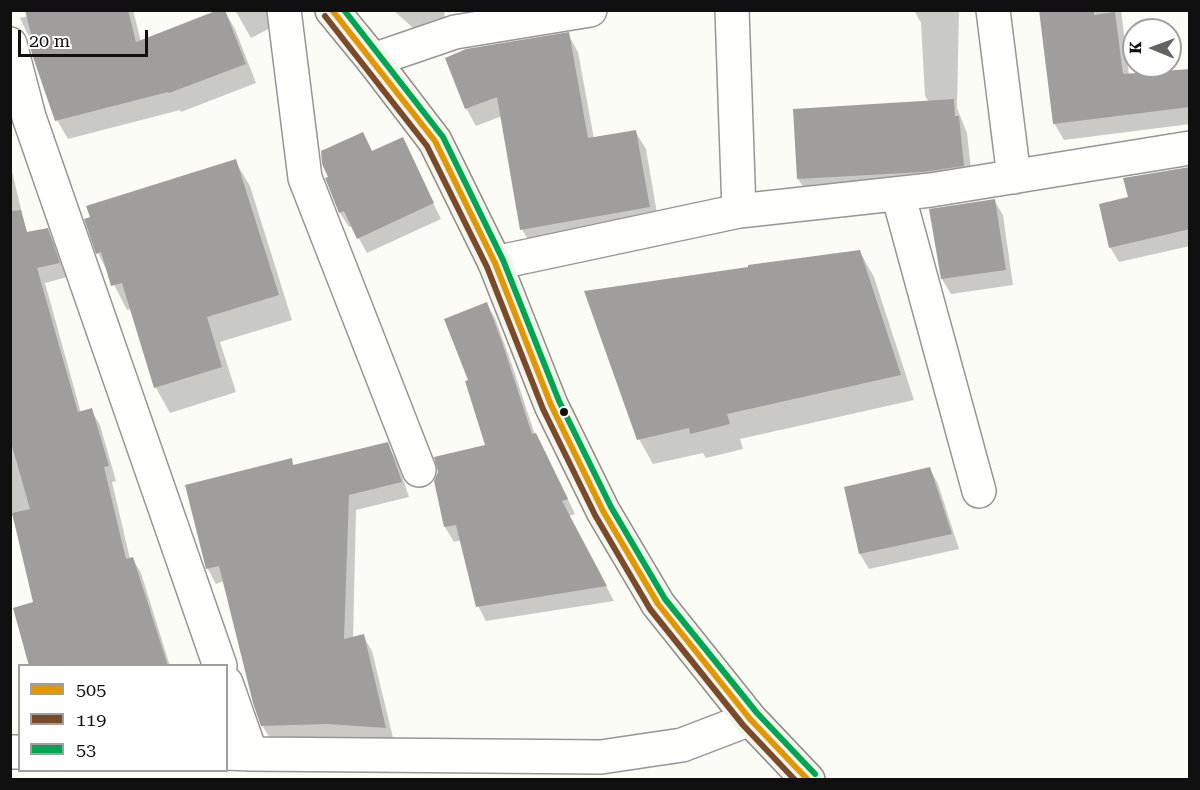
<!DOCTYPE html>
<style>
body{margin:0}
#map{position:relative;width:1200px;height:790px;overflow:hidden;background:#fcfcf7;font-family:"Roboto Serif",serif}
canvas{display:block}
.frame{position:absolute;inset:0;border:12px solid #101010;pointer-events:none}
.legend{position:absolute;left:18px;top:664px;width:210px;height:108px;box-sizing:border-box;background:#fff;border:2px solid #9f9f9f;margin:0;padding:8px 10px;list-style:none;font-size:18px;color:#101010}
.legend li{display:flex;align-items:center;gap:12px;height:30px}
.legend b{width:30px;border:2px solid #9f9f9f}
.north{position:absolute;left:1122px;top:18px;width:60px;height:60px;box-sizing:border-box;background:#fff;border:2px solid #9f9f9f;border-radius:50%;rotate:271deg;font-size:16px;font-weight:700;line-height:24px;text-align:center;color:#101010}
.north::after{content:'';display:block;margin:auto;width:21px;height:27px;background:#636361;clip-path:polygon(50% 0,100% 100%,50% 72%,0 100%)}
.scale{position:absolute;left:18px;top:30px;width:130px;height:27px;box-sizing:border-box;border:3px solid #101010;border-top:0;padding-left:8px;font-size:18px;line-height:21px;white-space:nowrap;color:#101010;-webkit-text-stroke:4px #fff;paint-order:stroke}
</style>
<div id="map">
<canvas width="1200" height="790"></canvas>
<div class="frame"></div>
<ul class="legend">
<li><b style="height:8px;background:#e09702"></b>505</li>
<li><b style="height:8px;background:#7a4b2a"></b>119</li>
<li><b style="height:8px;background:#00a651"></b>53</li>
</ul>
<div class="north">K</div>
<div class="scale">20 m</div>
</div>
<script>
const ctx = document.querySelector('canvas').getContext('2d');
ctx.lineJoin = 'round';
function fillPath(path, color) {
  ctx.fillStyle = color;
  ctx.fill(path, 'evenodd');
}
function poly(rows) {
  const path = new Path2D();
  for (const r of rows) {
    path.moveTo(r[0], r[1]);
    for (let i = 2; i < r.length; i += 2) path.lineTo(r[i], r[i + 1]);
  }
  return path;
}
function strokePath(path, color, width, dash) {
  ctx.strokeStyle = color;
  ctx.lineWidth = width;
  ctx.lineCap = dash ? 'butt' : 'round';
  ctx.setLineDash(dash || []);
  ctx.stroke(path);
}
fillPath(poly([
 [27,10,133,10,141,42,224,10,235,29,256,83,181,112,180,110,68,139,57,120,30,39,20,18,28,16],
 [235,10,274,10,274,26,251,38],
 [393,10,444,10,447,40,432,45],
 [914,10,959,10,957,108,967,133,972,180,807,193,798,179,929,102,925,96,921,23],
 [1040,10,1121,10,1129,75,1190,70,1190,124,1064,140,1054,123],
 [568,34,578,52,594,139,635,131,646,149,659,225,532,247,522,229,502,116,476,126,466,108],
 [402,139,441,219,367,253,352,226,349,227,340,213,327,179],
 [235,161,250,186,292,320,220,342,236,392,170,413,156,388,131,309,127,310,98,253],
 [10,163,27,234,47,229,55,244,67,277,45,283,81,413,91,410,100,425,116,481,112,482,130,559,132,558,141,573,170,666,31,666,35,603,14,515,10,516],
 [1190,169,1190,246,1119,262,1110,247,1130,198],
 [994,200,1003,215,1013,285,951,294,942,279,931,210],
 [860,252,874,277,914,400,740,439,743,449,706,458,703,453,653,464,639,439],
 [486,304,495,318,511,362,535,435,544,450,575,514,569,516,614,601,486,621,478,606,461,540,454,542,445,527,487,446,470,381],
 [387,444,396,459,409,497,356,510,353,639,363,636,372,651,394,742,271,740,262,725,224,581,216,584,208,569,187,486,291,460,294,466],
 [930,469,938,484,959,549,869,569,860,554,846,488]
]), '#0003');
fillPath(poly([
 [25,10,128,10,136,42,218,10,225,10,246,64,169,93,168,92,55,121,34,60,30,47,34,46],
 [1039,10,1094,10,1094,15,1115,12,1123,74,1190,69,1190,107,1053,124],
 [569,32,588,138,636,130,650,207,520,230,497,97,465,109,445,58,466,49],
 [954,99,955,116,959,116,964,166,923,172,797,179,793,109],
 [363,132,372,151,403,137,434,203,357,239,344,211,339,213,325,178,328,177,322,164,321,151],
 [236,159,279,295,207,317,222,367,154,388,122,283,111,286,101,252,96,254,84,219,90,217,86,206],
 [1190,167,1190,229,1109,248,1099,204,1128,197,1123,178],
 [995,199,1006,270,941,279,929,209],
 [21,210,27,232,48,228,60,263,37,268,78,412,92,408,109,466,104,467,126,559,133,557,168,666,29,666,13,608,33,602,12,513,30,509,10,439,10,211],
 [860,250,901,375,727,414,730,424,690,434,689,428,637,440,584,291,748,267,748,265],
 [487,302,503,345,532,434,536,433,568,499,562,501,607,586,476,607,456,525,444,527,434,481,438,472,434,457,485,445,465,381,468,380,444,319],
 [388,442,402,482,349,495,344,639,364,634,386,728,328,724,261,726,253,703,219,566,206,569,185,485,292,458,293,465],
 [930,467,952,534,859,554,844,487]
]), '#a09e9c');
const street = poly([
 [284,10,305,178,419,470],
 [732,10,739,211],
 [993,10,1014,177],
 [10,44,29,117,220,666],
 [373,60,455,32,590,10],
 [898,194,979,491],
 [495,263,739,211,931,190,1190,148],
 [226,683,251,754,226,753],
 [10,752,20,752],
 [251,754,601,757,682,745,750,719]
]);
const secondary = poly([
 [332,10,373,60,435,141,495,263,551,405,603,511,658,604,750,719,808,780]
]);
strokePath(street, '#969694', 36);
strokePath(secondary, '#8d8d8b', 36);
strokePath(street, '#fffffe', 33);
strokePath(secondary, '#f6f4eb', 33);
strokePath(poly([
 [332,10,435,141,495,263,551,405,603,511,658,604,750,719,808,780]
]), '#e09702', 6);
strokePath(poly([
 [325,16,427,146,487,267,543,409,595,515,650,609,743,725,795,780]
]), '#7a4b2a', 6);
strokePath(poly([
 [344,10,443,137,503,260,559,401,611,507,665,599,757,713,815,774]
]), '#00a651', 6);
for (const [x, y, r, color] of [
 [564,412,5,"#101010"]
]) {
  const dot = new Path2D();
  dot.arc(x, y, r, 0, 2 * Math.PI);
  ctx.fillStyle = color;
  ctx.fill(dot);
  strokePath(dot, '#fff', 2);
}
</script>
